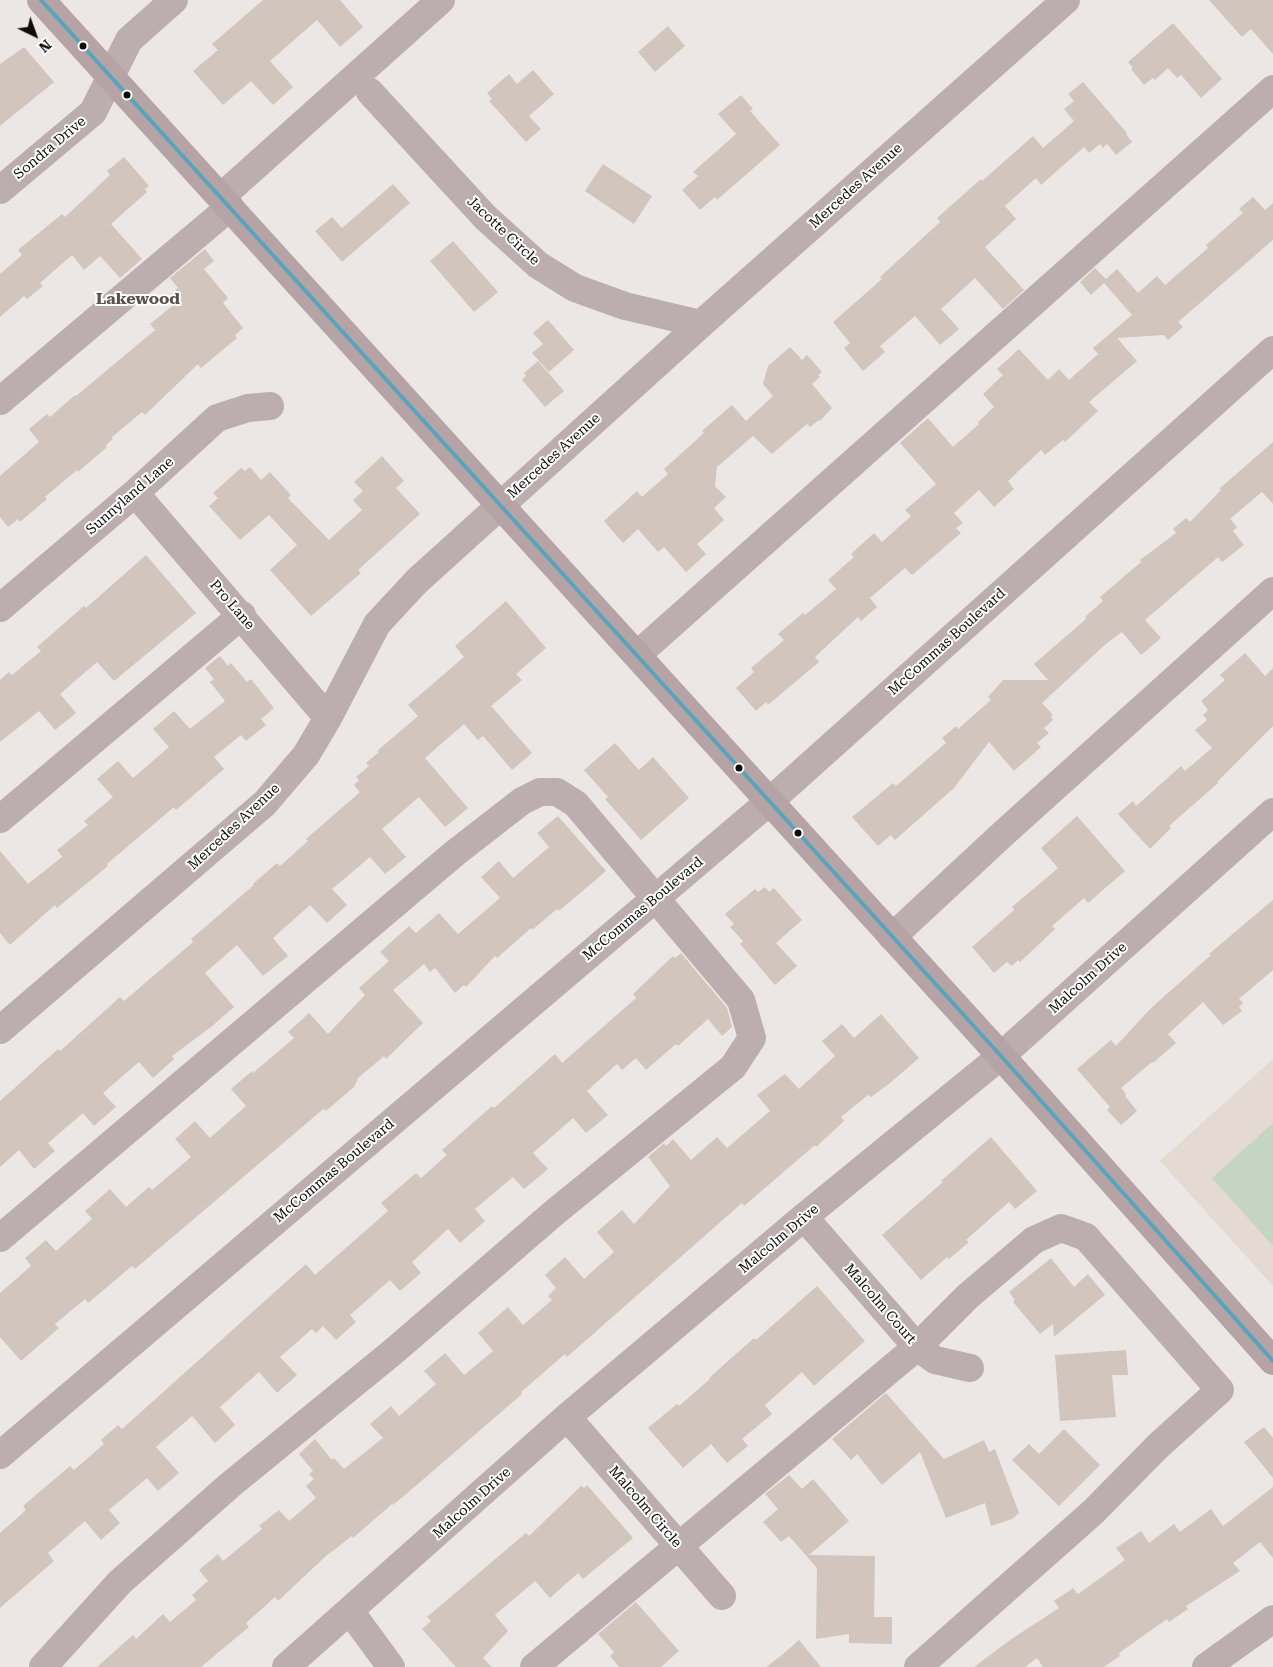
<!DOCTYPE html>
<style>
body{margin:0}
#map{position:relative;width:1273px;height:1667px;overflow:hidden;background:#ece7e4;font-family:"Roboto Serif",serif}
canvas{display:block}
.north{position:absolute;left:10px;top:10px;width:50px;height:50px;-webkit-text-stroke:4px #fff;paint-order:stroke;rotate:138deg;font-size:14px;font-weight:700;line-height:20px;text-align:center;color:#0e0b09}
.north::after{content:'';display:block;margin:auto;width:18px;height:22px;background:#0e0b09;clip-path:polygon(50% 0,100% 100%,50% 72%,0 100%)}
</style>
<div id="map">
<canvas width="1273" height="1667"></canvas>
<div class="north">N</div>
</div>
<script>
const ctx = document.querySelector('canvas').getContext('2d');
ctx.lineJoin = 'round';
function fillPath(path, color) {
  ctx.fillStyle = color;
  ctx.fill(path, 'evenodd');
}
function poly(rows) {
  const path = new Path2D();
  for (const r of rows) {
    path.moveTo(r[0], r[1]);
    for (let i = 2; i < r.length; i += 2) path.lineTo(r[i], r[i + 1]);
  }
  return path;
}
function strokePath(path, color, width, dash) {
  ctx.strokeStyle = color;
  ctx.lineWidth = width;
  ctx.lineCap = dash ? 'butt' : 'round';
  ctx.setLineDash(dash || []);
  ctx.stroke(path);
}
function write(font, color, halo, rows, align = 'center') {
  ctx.font = font + ' "Roboto Serif",serif';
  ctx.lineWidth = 4;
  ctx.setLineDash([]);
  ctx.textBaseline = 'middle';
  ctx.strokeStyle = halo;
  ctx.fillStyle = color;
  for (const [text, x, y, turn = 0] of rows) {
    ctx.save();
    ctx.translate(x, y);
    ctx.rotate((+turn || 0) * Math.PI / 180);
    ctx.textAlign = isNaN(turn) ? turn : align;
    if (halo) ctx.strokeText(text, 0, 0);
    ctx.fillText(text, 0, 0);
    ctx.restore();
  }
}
fillPath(poly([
 [1273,1059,1273,1286,1160,1161]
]), '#e4d9d3');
fillPath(poly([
 [1273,1123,1273,1246,1212,1178]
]), '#c4d5c1');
fillPath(poly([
 [263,0,340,0,363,27,340,47,317,20,270,61,293,87,273,105,251,81,223,105,193,71,218,50,212,44],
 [1209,0,1273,0,1273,54,1251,29,1242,37],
 [1173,23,1222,79,1201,98,1181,75,1177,78,1168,68,1155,80,1153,78,1144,85,1131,69,1133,68,1128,62],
 [668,26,685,46,655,72,638,52],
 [24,47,54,82,0,126,0,64],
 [533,70,554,94,529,116,541,129,526,142,489,101,492,99,487,93,509,74,517,84],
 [1083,82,1127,133,1126,134,1132,142,1116,155,1107,144,1103,148,1100,144,1089,153,1084,147,1041,185,1036,178,1005,206,1016,219,985,247,1024,290,1003,309,975,278,941,309,959,329,940,345,915,316,880,346,885,352,863,371,844,348,850,343,833,322,882,279,880,277,940,222,937,218,981,179,982,181,1033,136,1043,148,1074,121,1064,109,1074,101,1068,94],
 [741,95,753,109,750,111,780,145,717,200,715,197,700,210,682,190,698,176,693,172,736,134,718,114],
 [124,157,149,186,145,189,147,192,111,224,142,259,120,278,100,256,84,270,72,255,40,283,43,286,27,299,24,296,0,317,0,274,22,255,18,250,62,214,65,217,110,175,107,171],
 [603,164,652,196,634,224,585,191],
 [393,184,410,203,342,262,315,231,332,217,342,228],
 [1253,197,1265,210,1273,203,1273,240,1178,322,1183,327,1168,340,1164,335,1117,338,1137,361,1089,402,1098,411,1065,442,1063,440,1045,455,1041,450,1008,481,1014,489,994,507,979,490,954,513,963,523,956,528,961,533,912,575,905,568,870,598,877,607,861,621,858,617,815,657,819,662,768,705,766,702,756,711,736,688,754,672,751,668,784,640,778,634,803,613,805,615,836,589,828,580,854,557,851,554,874,533,882,542,911,516,905,510,936,484,900,443,928,418,953,447,979,424,978,422,994,407,983,394,1003,375,997,369,1019,349,1048,380,1059,369,1069,380,1098,354,1093,348,1132,315,1104,283,1091,295,1080,282,1095,268,1106,279,1117,269,1138,293,1157,276,1165,285,1208,248,1206,245,1243,213,1239,209],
 [453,241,498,292,474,312,430,261],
 [205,249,214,261,204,269,228,298,223,303,243,328,235,335,237,338,201,368,198,364,145,415,142,412,111,438,113,439,106,445,107,447,78,472,77,470,45,497,47,499,20,522,18,519,8,527,0,517,0,476,39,442,29,429,47,414,50,417,75,395,76,396,155,330,150,324,182,298,175,290,178,288,170,278],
 [548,320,574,350,549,372,532,353,543,344,533,333],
 [790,347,802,360,807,355,822,372,818,375,820,377,812,384,832,408,820,421,819,420,810,427,807,424,772,454,753,436,717,467,715,486,726,497,714,508,724,520,697,544,706,554,686,572,664,547,658,552,638,529,623,543,604,521,637,491,642,497,668,474,664,469,704,433,702,431,732,405,746,421,773,396,763,384,768,366],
 [538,361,564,391,545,407,522,380,526,376,524,373],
 [1273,442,1273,504,1262,492,1230,519,1237,527,1233,531,1244,545,1222,562,1218,557,1145,620,1161,638,1141,655,1122,632,1107,643,1042,703,1053,715,1051,717,1053,720,1044,728,1049,733,1037,743,1041,747,1014,771,989,742,954,788,895,840,891,835,878,846,852,817,893,783,896,786,946,743,942,738,956,726,958,729,991,700,988,697,1003,680,1048,680,1034,664,1086,619,1085,617,1103,601,1100,597,1141,562,1140,560,1176,533,1173,529,1186,518,1190,522,1221,490,1219,489],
 [382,456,404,481,396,488,420,514,358,570,361,573,311,616,270,570,297,545,269,515,240,540,209,506,218,498,213,493,241,468,245,471,250,467,261,480,270,472,291,495,288,498,329,540,362,510,353,500,363,491,354,482],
 [146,555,196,613,114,681,97,662,60,694,76,713,55,730,39,711,0,742,0,680,9,672,12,675,41,651,37,647,84,606,86,608],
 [506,601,546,648,516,674,522,680,491,706,532,753,512,770,483,736,478,740,464,724,425,758,468,808,445,827,419,797,382,829,406,857,385,874,370,857,332,889,347,905,327,923,310,905,273,938,288,956,263,976,237,945,205,973,234,1007,211,1027,172,1056,174,1059,153,1078,139,1062,103,1093,116,1107,94,1126,83,1113,48,1143,55,1151,34,1169,19,1150,0,1167,0,1101,58,1049,60,1051,120,997,124,1001,193,942,191,939,254,885,253,884,277,863,280,866,308,841,306,839,360,792,354,785,359,780,356,777,369,766,366,763,379,752,377,751,418,716,408,705,464,657,455,646],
 [1245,653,1265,676,1273,668,1273,726,1217,782,1218,783,1169,826,1171,828,1150,849,1118,814,1133,801,1136,806,1181,766,1185,771,1212,748,1195,730,1207,720,1203,715,1208,710,1201,701,1225,680,1220,675],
 [220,656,228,666,231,663,247,682,251,679,274,708,261,719,266,725,246,741,241,735,214,757,224,769,176,810,174,807,107,864,108,866,57,908,55,905,10,945,0,933,0,851,28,884,62,857,57,850,88,825,84,821,113,797,97,779,118,761,133,778,169,747,153,729,174,711,190,729,225,701,210,682,214,679,205,668],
 [615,743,639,770,653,757,689,798,641,840,605,799,608,797,584,770],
 [558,816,606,871,559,911,557,909,532,930,531,928,497,958,495,956,466,987,464,985,455,993,435,968,430,972,424,964,393,990,423,1023,386,1059,384,1056,358,1078,354,1087,326,1111,324,1109,321,1111,135,1269,132,1266,88,1303,85,1299,55,1324,59,1328,21,1361,0,1337,0,1293,31,1266,25,1258,46,1240,56,1251,92,1219,85,1211,110,1189,126,1207,149,1187,152,1190,191,1157,175,1139,195,1121,210,1138,246,1106,231,1089,252,1071,253,1073,294,1038,288,1032,309,1013,328,1034,365,995,359,988,389,961,380,952,409,926,416,933,439,913,458,934,500,898,481,877,499,861,513,878,549,847,537,833],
 [1077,816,1125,871,1088,903,1084,898,1052,926,1055,929,1020,962,1018,960,1012,966,1007,962,994,973,972,947,1014,910,1012,907,1058,868,1041,848],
 [765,887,769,892,774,888,802,920,776,943,797,966,775,985,740,944,743,941,730,927,734,924,725,914,755,889,758,892],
 [1273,900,1273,970,1239,999,1243,1003,1239,1007,1242,1011,1223,1025,1203,1002,1168,1034,1176,1043,1153,1063,1152,1062,1121,1088,1126,1094,1125,1096,1137,1111,1121,1125,1107,1110,1110,1107,1077,1069,1111,1040,1116,1046,1151,1008,1211,955,1209,954],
 [681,953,727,1008,732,1027,722,1036,708,1019,678,1046,676,1044,646,1070,636,1058,622,1070,617,1064,587,1091,608,1115,586,1133,573,1118,533,1153,548,1169,524,1189,513,1177,475,1209,485,1221,460,1243,448,1229,412,1262,421,1273,400,1291,390,1280,350,1315,356,1322,336,1340,323,1326,316,1333,312,1329,280,1357,297,1375,277,1393,259,1372,220,1407,235,1425,215,1443,192,1416,156,1447,179,1473,158,1491,147,1478,109,1510,120,1523,101,1540,85,1521,48,1553,54,1561,0,1608,0,1533,26,1510,23,1506,70,1466,74,1470,104,1444,101,1440,118,1425,122,1429,306,1264,315,1275,388,1211,381,1203,416,1173,421,1178,447,1155,442,1150,492,1106,494,1108,555,1054,562,1063,636,998,633,994,673,956,675,958],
 [881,1014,919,1058,890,1083,871,1097,868,1095,841,1117,844,1121,816,1147,815,1145,744,1206,742,1203,567,1357,565,1354,521,1392,522,1394,426,1477,393,1505,392,1504,353,1538,352,1536,326,1556,278,1601,275,1597,246,1623,249,1627,201,1667,97,1667,133,1635,136,1639,163,1614,170,1622,196,1600,192,1595,208,1581,199,1570,218,1554,223,1561,262,1529,259,1526,279,1510,289,1521,316,1498,306,1486,314,1479,309,1474,313,1471,299,1454,315,1439,332,1460,334,1458,344,1469,383,1438,370,1424,391,1406,399,1416,436,1384,424,1371,445,1353,464,1375,493,1351,478,1333,508,1307,523,1325,552,1300,548,1296,556,1288,545,1275,565,1257,584,1279,614,1252,597,1232,622,1210,634,1224,670,1186,648,1157,657,1149,664,1143,666,1146,673,1139,691,1160,717,1137,727,1148,770,1111,757,1095,785,1074,799,1089,835,1056,822,1041,842,1024,854,1038],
 [991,1137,1037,1191,1015,1209,1009,1202,966,1240,969,1242,949,1259,947,1257,921,1280,882,1235,943,1182,941,1181],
 [1051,1258,1074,1287,1088,1274,1105,1295,1054,1337,1053,1324,1040,1334,1013,1302,1015,1300,1009,1292],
 [817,1286,865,1341,814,1386,802,1372,765,1405,772,1414,742,1439,748,1446,727,1463,711,1444,683,1468,648,1428,677,1404,679,1406,710,1379,709,1378,754,1338,756,1340],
 [1126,1350,1128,1375,1112,1375,1116,1417,1060,1421,1055,1355],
 [886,1393,944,1459,984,1440,989,1452,995,1449,1019,1513,1012,1519,991,1526,985,1503,946,1518,920,1452,882,1485,857,1454,851,1460,832,1439],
 [1264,1427,1273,1438,1273,1478,1244,1442],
 [1064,1429,1100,1465,1059,1506,1012,1460,1029,1444,1039,1454],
 [789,1475,802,1489,813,1479,849,1521,809,1555,875,1556,874,1617,892,1617,892,1644,849,1643,849,1634,816,1639,817,1568,789,1536,781,1542,763,1522,778,1509,765,1494],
 [587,1485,633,1538,583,1579,578,1573,550,1598,535,1581,495,1615,508,1631,483,1658,492,1667,456,1667,422,1629,431,1621,427,1617,526,1533,529,1536,581,1486,584,1488],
 [1273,1487,1273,1558,1260,1542,1233,1563,1240,1571,1186,1606,1188,1609,1169,1622,1167,1619,1119,1653,1120,1656,1104,1667,1043,1667,1037,1658,1025,1667,974,1667,1010,1640,1059,1608,1054,1601,1073,1588,1078,1594,1125,1560,1116,1548,1141,1531,1149,1543,1174,1524,1180,1532,1211,1509,1223,1526],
 [636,1602,679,1651,661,1667,619,1667,610,1656,614,1652,598,1634],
 [799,1640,821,1667,766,1667,782,1655]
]), '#d1c5be');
strokePath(poly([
 [370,92,485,217,538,265,575,288,625,306,701,324],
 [0,190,93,112,129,40,174,0],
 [221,197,441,0],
 [0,401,230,207],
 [135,493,328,718],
 [0,608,135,493,217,418,248,408,270,406],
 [637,655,1273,89],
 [0,819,242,615],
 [892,937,1005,832,1273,591],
 [0,1030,265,803,306,755,328,718,377,624,417,581,701,324,1066,0],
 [804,1217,917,1347,935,1360,970,1368],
 [0,1238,455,853,522,801,540,792,557,792,576,804,741,1000,752,1038,733,1067,555,1212,394,1351,230,1485,120,1582,43,1667],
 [567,1417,722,1596],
 [0,1455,770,801,1273,350],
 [350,1611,391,1667],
 [286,1667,567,1417,804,1217,1001,1056,1273,812],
 [534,1667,917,1347,968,1296,1034,1240,1061,1228,1086,1237,1220,1390,1158,1446,1093,1512,918,1667],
 [1206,1667,1273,1619]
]), '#bcadaf', 28);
strokePath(poly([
 [41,0,1001,1056,1273,1361]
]), '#b5a3a6', 28);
strokePath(poly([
 [41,0,1001,1056,1273,1361]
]), '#58a5bb', 4);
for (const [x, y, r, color] of [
 [83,46,4.5,"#0e0b09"],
 [127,95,4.5,"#0e0b09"],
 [739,768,4.5,"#0e0b09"],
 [798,833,4.5,"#0e0b09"]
]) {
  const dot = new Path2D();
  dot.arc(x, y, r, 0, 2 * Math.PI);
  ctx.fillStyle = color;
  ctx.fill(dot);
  strokePath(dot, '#fff', 2);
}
write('14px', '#0e0b09', '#fff', [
 ["Sondra Drive",50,148,-40],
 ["Mercedes Avenue",856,186,-42],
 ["Jacotte Circle",503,231,43],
 ["Mercedes Avenue",554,456,-42],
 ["Sunnyland Lane",130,496,-41],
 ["Pro Lane",232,605,49],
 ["McCommas Boulevard",947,642,-42],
 ["Mercedes Avenue",234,827,-43],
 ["McCommas Boulevard",643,909,-40],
 ["Malcolm Drive",1088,978,-42],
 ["McCommas Boulevard",334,1171,-40],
 ["Malcolm Drive",779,1239,-40],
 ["Malcolm Court",880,1304,49],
 ["Malcolm Drive",472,1503,-42],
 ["Malcolm Circle",645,1507,49]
]);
write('bold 16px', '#58514c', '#fff', [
 ["Lakewood",138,299]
]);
</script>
